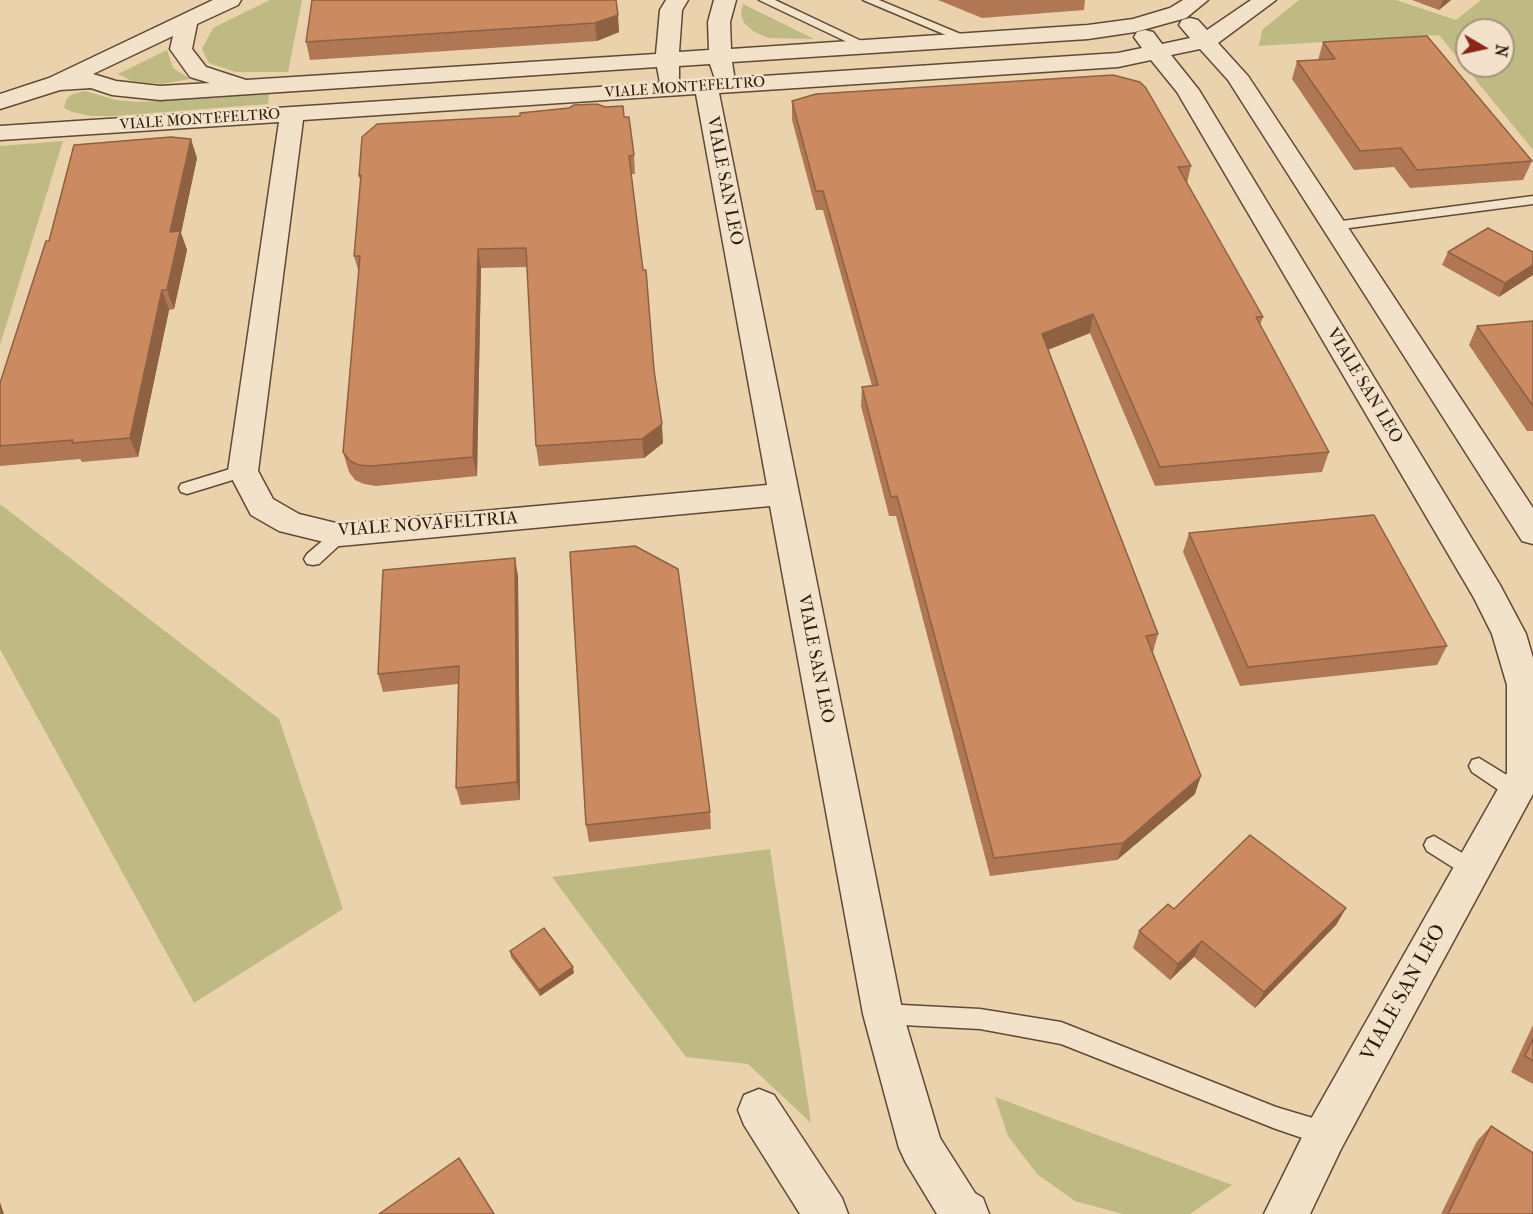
<!DOCTYPE html>
<style>
body{margin:0}
#map{position:relative;width:1533px;height:1214px;overflow:hidden;background:#ead2ac;font-family:"IM FELL French Canon",serif}
canvas{display:block}
.north{position:absolute;left:1455px;top:18px;width:60px;height:60px;box-sizing:border-box;background:#f1e2c9;border:2px solid #a5927e;border-radius:50%;rotate:99deg;font-size:16px;font-weight:700;line-height:24px;text-align:center;color:#321b0e}
.north::after{content:'';display:block;margin:auto;width:21px;height:27px;background:#8f2418;clip-path:polygon(50% 0,100% 100%,50% 72%,0 100%)}
</style>
<div id="map">
<canvas width="1533" height="1214"></canvas>
<div class="north">N</div>
</div>
<script>
const ctx = document.querySelector('canvas').getContext('2d');
ctx.lineJoin = 'round';
function fillPath(path, color) {
  ctx.fillStyle = color;
  ctx.fill(path, 'evenodd');
}
function poly(rows) {
  const path = new Path2D();
  for (const r of rows) {
    path.moveTo(r[0], r[1]);
    for (let i = 2; i < r.length; i += 2) path.lineTo(r[i], r[i + 1]);
  }
  return path;
}
function strokePath(path, color, width, dash) {
  ctx.strokeStyle = color;
  ctx.lineWidth = width;
  ctx.lineCap = dash ? 'butt' : 'round';
  ctx.setLineDash(dash || []);
  ctx.stroke(path);
}
function write(font, color, halo, rows, align = 'center') {
  ctx.font = font + ' "IM FELL French Canon",serif';
  ctx.lineWidth = 5;
  ctx.setLineDash([]);
  ctx.textBaseline = 'middle';
  ctx.strokeStyle = halo;
  ctx.fillStyle = color;
  for (const [text, x, y, turn = 0] of rows) {
    ctx.save();
    ctx.translate(x, y);
    ctx.rotate((+turn || 0) * Math.PI / 180);
    ctx.textAlign = isNaN(turn) ? turn : align;
    if (halo) ctx.strokeText(text, 0, 0);
    ctx.fillText(text, 0, 0);
    ctx.restore();
  }
}
fillPath(poly([
 [270,0,302,0,288,72,236,72,209,63,202,49,213,28],
 [1299,0,1396,0,1456,20,1481,0,1533,0,1533,150,1439,35,1259,46,1262,30],
 [1467,30,1503,30,1503,66,1467,66],
 [743,4,814,39,768,38,753,31,744,23,741,14],
 [167,50,173,68,190,79,162,84,132,81,118,74],
 [85,91,116,100,139,102,269,94,268,104,114,116,91,116,72,112,64,108,66,100,72,94],
 [63,141,0,345,0,146],
 [0,504,279,719,343,909,194,1003,0,649],
 [770,849,811,1123,748,1064,686,1057,552,877],
 [995,1097,1232,1185,1190,1214,1123,1214,1075,1201,1037,1174,1008,1136]
]), '#bfba84');
const lane = poly([
 [759,0,775,0,872,46,866,50,862,49,759,0],
 [863,0,879,0,975,40,969,44,965,43,863,0],
 [1533,196,1533,204,1334,230,1327,226,1334,222,1533,196],
 [243,465,249,467,251,471,249,475,187,494,181,492,179,488,181,484,243,465],
 [340,529,346,531,349,535,346,539,319,564,313,565,307,564,304,559,307,554,334,531,340,529],
 [1479,758,1523,785,1526,791,1523,797,1516,799,1509,797,1472,772,1469,766,1472,760,1479,758],
 [1434,836,1479,863,1482,869,1479,875,1472,878,1465,875,1427,851,1424,845,1427,839,1434,836],
 [883,1004,980,1009,1061,1022,1276,1107,1326,1122,1334,1126,1338,1134,1334,1142,1326,1146,1276,1129,1061,1044,980,1029,883,1024,875,1021,872,1014,875,1007,883,1004]
]);
const street = poly([
 [213,0,241,0,238,5,197,24,192,49,206,67,246,80,656,54,660,10,666,0,688,0,682,10,679,52,709,50,708,22,714,0,736,0,730,22,731,49,1088,25,1133,19,1170,8,1183,0,1208,0,1186,18,1135,32,1088,39,732,62,734,75,732,78,1118,53,1142,48,1134,37,1137,32,1145,30,1153,32,1162,44,1190,38,1179,25,1182,20,1190,18,1198,20,1207,30,1251,0,1276,0,1218,43,1248,76,1533,508,1533,544,1522,541,1228,80,1200,49,1171,55,1199,90,1500,585,1526,634,1533,658,1533,794,1341,1149,1310,1214,1264,1214,1311,1119,1507,773,1507,685,1492,634,1474,598,1177,92,1151,60,1118,67,719,93,903,1014,940,1138,975,1193,983,1198,989,1214,937,1214,906,1163,899,1148,863,1014,770,506,340,546,279,531,251,515,228,471,279,122,0,140,0,126,660,83,657,67,160,100,112,95,91,88,60,90,0,109,0,94,49,78,213,0],
 [173,36,170,49,190,77,210,83,160,86,116,81,93,74,173,36],
 [710,64,715,79,679,82,679,66,710,64],
 [696,94,767,485,340,524,299,514,273,499,258,471,303,120,696,94],
 [759,1089,774,1095,842,1198,848,1214,800,1214,744,1125,738,1110,744,1095,759,1089]
]);
strokePath(lane, '#604936', 3);
strokePath(street, '#604936', 3);
fillPath(lane, '#f1e2c9');
fillPath(street, '#f1e2c9');
fillPath(poly([
 [616,0,619,32,597,41,310,60,306,42],
 [938,0,1085,0,1084,10,982,18],
 [1412,0,1451,0,1439,10],
 [1323,42,1532,161,1523,180,1410,188,1394,167,1354,170,1292,79,1297,61,1318,60],
 [792,101,1191,166,1187,183,1263,317,1260,325,1329,452,1322,472,1155,486,1090,333,1048,350,1158,634,1153,652,1195,794,1117,860,990,876,896,516,889,516,861,406,862,387,872,386,823,210,816,210,792,120],
 [624,117,634,155,635,174,631,174,663,443,644,458,539,466,536,446,527,267,481,268,477,476,376,486,364,484,355,480,349,472,343,452,359,273,354,256,361,184,359,176],
 [197,158,181,233,187,250,174,309,169,310,138,457,82,462,80,459,0,466,0,383,49,241],
 [1448,252,1533,252,1499,297,1442,265],
 [1533,321,1533,431,1527,431,1469,345,1477,326],
 [1189,533,1447,646,1437,665,1240,686,1183,552],
 [518,576,520,800,461,805,456,788,458,684,383,692,378,674],
 [710,812,711,829,589,842,586,825],
 [1346,908,1336,925,1255,1008,1194,957,1170,980,1133,948,1139,931,1174,909],
 [510,951,574,973,540,996,511,957],
 [1533,1025,1533,1084,1511,1072],
 [1491,1126,1533,1214,1441,1214,1477,1141]
]), '#af7753');
fillPath(poly([
 [1443,0,1451,0,1439,10],
 [618,15,619,32,597,41,595,23],
 [191,139,197,158,181,233,187,250,174,309,167,290,170,232],
 [478,249,481,268,477,476,473,457],
 [1533,265,1533,275,1499,297,1505,283],
 [162,290,169,310,138,457,130,438],
 [1093,314,1090,333,1039,353,1042,334],
 [662,424,663,443,644,458,642,439],
 [515,558,518,576,520,800,517,782],
 [1201,776,1195,794,1117,860,1123,843],
 [1346,908,1336,925,1255,1008,1264,992],
 [1202,941,1194,957,1170,980,1178,964],
 [573,967,574,973,540,996,539,990],
 [0,1202,4,1214,0,1214]
]), '#8e6143');
const building = poly([
 [312,0,616,0,618,15,595,23,306,42,312,0],
 [1427,36,1532,161,1417,170,1401,148,1360,151,1297,61,1335,59,1323,42,1427,36],
 [1113,75,1140,82,1146,88,1191,166,1178,167,1263,317,1256,317,1329,452,1160,467,1093,314,1042,334,1158,634,1146,636,1201,776,1123,843,994,858,897,496,891,497,862,387,878,385,823,191,816,191,792,101,816,94,1113,75],
 [597,104,605,107,623,106,624,117,629,117,634,155,629,156,643,270,646,270,654,370,662,424,642,439,536,446,526,248,478,249,473,457,371,466,359,465,350,461,343,452,360,256,354,256,361,175,359,176,362,137,377,124,520,116,520,113,569,108,574,105,597,104],
 [171,137,191,139,170,232,180,231,167,290,162,290,130,438,72,443,73,440,0,446,0,383,46,241,49,241,74,145,171,137],
 [1488,228,1533,252,1533,265,1505,283,1448,252,1488,228],
 [1533,321,1533,406,1477,326,1533,321],
 [1374,515,1447,646,1248,667,1189,533,1374,515],
 [635,546,678,569,710,812,586,825,570,552,635,546],
 [515,558,517,782,456,788,459,666,378,674,383,570,515,558],
 [1250,835,1346,908,1264,992,1202,941,1178,964,1139,931,1168,904,1174,909,1250,835],
 [544,928,573,967,539,990,510,951,544,928],
 [1533,1039,1533,1061,1525,1056,1533,1039],
 [1491,1126,1533,1153,1533,1214,1448,1214,1491,1126],
 [459,1158,494,1214,379,1214,459,1158]
]);
fillPath(building, '#cb8a60');
strokePath(building, '#8e6143', 1.5);
write('15px', '#321b0e', '#f1e2c9', [
 ["VIALE MONTEFELTRO",685,88,-4],
 ["VIALE MONTEFELTRO",200,120,-4]
]);
write('18px', '#321b0e', '#f1e2c9', [
 ["VIALE SAN LEO",724,181,79],
 ["VIALE SAN LEO",1364,386,59],
 ["VIALE NOVAFELTRIA",428,525,-4],
 ["VIALE SAN LEO",815,659,79]
]);
write('21px', '#321b0e', '#f1e2c9', [
 ["VIALE SAN LEO",1404,993,-61]
]);
</script>
